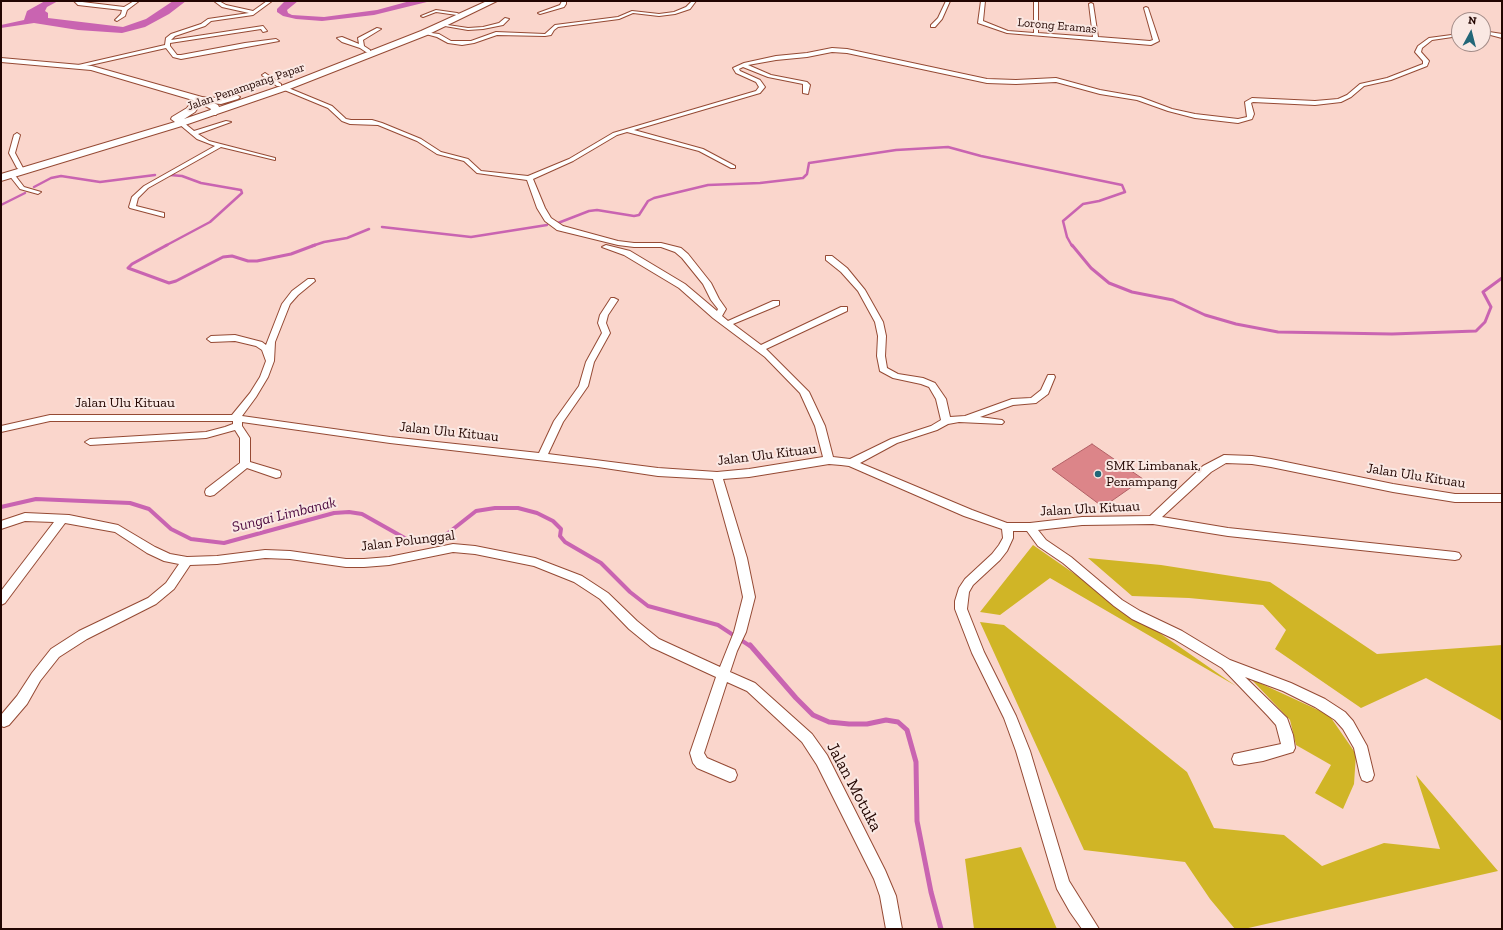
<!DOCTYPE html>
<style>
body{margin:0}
#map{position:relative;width:1503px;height:930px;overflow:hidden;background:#fad6cc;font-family:"Zilla Slab",serif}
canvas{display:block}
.frame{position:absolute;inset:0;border:2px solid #220501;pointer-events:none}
.north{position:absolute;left:1451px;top:12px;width:40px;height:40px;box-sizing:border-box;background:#fae8e3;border:1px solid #a48d89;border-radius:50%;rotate:7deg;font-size:11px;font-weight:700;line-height:16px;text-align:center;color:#220501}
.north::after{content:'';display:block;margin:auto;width:14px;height:18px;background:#226778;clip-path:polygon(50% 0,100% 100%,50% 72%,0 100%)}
</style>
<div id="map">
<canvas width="1503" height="930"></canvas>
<div class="frame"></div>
<div class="north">N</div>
</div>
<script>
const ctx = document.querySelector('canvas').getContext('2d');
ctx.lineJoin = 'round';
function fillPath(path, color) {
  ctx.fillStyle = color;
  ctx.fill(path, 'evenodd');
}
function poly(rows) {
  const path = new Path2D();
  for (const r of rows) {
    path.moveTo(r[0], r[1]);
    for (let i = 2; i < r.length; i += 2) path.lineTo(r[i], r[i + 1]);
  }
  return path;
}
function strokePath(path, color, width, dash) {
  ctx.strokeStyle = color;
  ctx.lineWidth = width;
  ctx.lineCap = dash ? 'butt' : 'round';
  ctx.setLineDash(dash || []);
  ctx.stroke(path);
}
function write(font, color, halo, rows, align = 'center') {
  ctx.font = font + ' "Zilla Slab",serif';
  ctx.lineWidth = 4;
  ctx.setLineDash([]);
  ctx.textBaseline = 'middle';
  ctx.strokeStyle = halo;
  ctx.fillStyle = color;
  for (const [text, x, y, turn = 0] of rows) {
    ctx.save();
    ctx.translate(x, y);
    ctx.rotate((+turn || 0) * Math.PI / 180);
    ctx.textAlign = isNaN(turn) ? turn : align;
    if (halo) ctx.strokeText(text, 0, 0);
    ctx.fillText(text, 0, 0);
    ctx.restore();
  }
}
fillPath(poly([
 [1033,545,1236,686,1050,578,1000,615,980,612],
 [1088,558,1161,565,1270,582,1377,654,1502,645,1502,721,1426,678,1361,708,1275,649,1286,630,1263,605,1189,598,1132,596],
 [980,622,1004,625,1187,772,1214,828,1284,835,1322,866,1384,843,1440,849,1416,775,1498,871,1244,929,1235,929,1210,899,1185,862,1084,850],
 [1251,679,1329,715,1356,754,1354,784,1343,809,1315,793,1331,765,1296,745,1290,720],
 [1021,847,1057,929,974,929,965,859]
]), '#d0b526');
fillPath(poly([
 [45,1,58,1,47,7,45,11,48,13,48,18,123,27,146,19,173,1,186,1,169,14,145,27,122,33,78,30,34,23,1,28,1,25,24,20,27,11],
 [285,1,298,1,287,10,288,13,292,15,324,17,377,10,410,1,431,1,374,15,322,21,296,19,283,16,277,12,277,9]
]), '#c964b1');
strokePath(poly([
 [34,187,51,178,61,176,100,182,155,175],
 [1,205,25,193],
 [558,223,589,211,597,210,634,216,639,215,648,201,654,198,708,185,760,183,803,178,807,174,809,163,896,150,948,147,981,156,1122,185,1125,192,1099,201,1083,204,1063,221,1067,237,1072,246],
 [382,227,471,237,547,225],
 [165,246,210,222,242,193,241,190,201,183,182,176,170,175],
 [312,246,324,242,347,238,369,229]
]), '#c964b1', 2.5);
strokePath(poly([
 [167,245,132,264,128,268,169,283,176,281,223,257,232,256,248,261,257,261,291,254,315,245],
 [1072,245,1091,268,1109,283,1132,292,1173,300,1205,315,1236,324,1278,332,1392,334,1476,331,1485,322,1491,307,1483,292,1502,278]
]), '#c964b1', 3);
strokePath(poly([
 [1,507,36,499,130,503,149,509,171,529,191,539,224,543,334,513,349,512,362,514,410,541,424,541,443,537,476,511,495,508,518,508,537,513,553,521,561,529,560,536,565,542,601,563,630,592,648,606,718,625,750,646]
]), '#c964b1', 4);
strokePath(poly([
 [750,645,796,698,813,715,829,722,849,724,867,724,886,720,898,722,907,730,916,762,917,821,931,892,941,929]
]), '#c964b1', 5);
const building = poly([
 [1092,444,1143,479,1103,507,1052,469,1092,444]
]);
fillPath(building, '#dc8589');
strokePath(building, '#b26065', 1);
const minor = poly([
 [74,1,124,7,134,1,139,1,127,10,125,16,117,21,115,20,121,14,122,10,78,5,74,1],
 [214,1,219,1,226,5,253,11,267,1,272,1,253,15,211,21,205,26,175,36,171,40,263,26,267,31,263,32,261,29,170,43,170,46,177,55,181,55,245,43,276,39,279,41,181,59,173,57,166,48,77,68,74,66,165,45,166,38,171,34,201,24,208,19,249,13,222,7,214,1],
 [562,1,566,1,566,4,564,7,540,14,538,13,560,5,562,1],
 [692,1,696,1,690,9,675,14,659,16,633,13,619,19,558,27,554,30,551,35,545,36,497,35,474,43,462,45,448,43,437,37,422,33,424,32,439,34,451,41,471,41,496,32,545,34,555,25,618,17,632,11,659,14,674,12,686,7,692,1],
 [946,1,950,1,942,19,935,27,931,27,931,25,938,18,946,1],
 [981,1,985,1,983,21,1008,31,1034,33,1034,1,1038,1,1038,33,1093,37,1089,4,1091,3,1093,4,1098,37,1150,41,1153,40,1144,8,1146,7,1148,8,1159,41,1151,45,1007,33,978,23,981,1],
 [436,10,457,13,459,14,457,15,436,12,423,17,421,16,436,10],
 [505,18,509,19,503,25,483,29,468,30,439,25,441,24,468,28,483,27,499,23,505,18],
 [377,28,381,29,363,40,364,46,370,50,370,52,366,52,360,48,342,42,337,38,342,37,359,44,358,38,377,28],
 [1483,31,1502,34,1502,38,1483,33,1483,31],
 [1459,34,1459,36,1432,40,1422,48,1421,52,1429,61,1427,66,1391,80,1364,86,1351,97,1341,102,1315,105,1253,102,1251,103,1254,114,1252,119,1238,123,1195,118,1168,111,1137,100,1100,94,1056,82,1016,84,987,83,847,53,832,52,807,57,776,60,748,65,771,75,807,82,810,85,808,94,803,93,803,84,768,77,743,67,739,69,740,71,760,80,765,87,760,93,634,130,703,149,735,166,735,168,731,168,699,151,627,132,617,135,573,161,533,179,545,208,551,218,563,226,618,241,634,243,661,243,681,248,688,254,711,283,719,299,726,309,722,316,728,321,773,301,779,301,779,305,733,324,761,345,841,307,847,307,847,311,766,349,809,392,825,426,833,457,850,459,891,439,931,426,941,420,936,399,929,387,921,384,893,378,880,371,877,356,878,336,875,322,858,291,841,272,826,260,826,256,832,256,847,268,865,290,883,322,886,336,885,356,887,368,898,374,923,378,935,383,946,399,950,417,965,416,1012,399,1031,398,1041,390,1048,375,1054,375,1055,377,1048,394,1036,403,1013,405,980,417,1002,420,1004,422,1002,424,959,422,948,424,937,430,897,443,860,463,972,510,1007,523,1030,523,1082,517,1150,516,1203,466,1224,455,1252,456,1271,459,1393,484,1455,494,1502,494,1502,502,1455,502,1393,492,1271,467,1252,464,1226,463,1211,472,1162,517,1228,528,1455,552,1459,553,1461,556,1459,559,1455,560,1228,536,1153,524,1082,525,1038,530,1046,540,1071,557,1122,600,1140,611,1182,631,1230,660,1291,683,1325,699,1345,712,1353,721,1367,746,1374,775,1372,780,1367,782,1362,780,1360,775,1354,748,1343,729,1335,720,1315,707,1283,691,1245,677,1287,718,1293,735,1295,748,1293,752,1263,761,1239,765,1234,764,1232,759,1234,754,1281,744,1276,725,1268,716,1222,668,1174,639,1132,619,1114,606,1063,563,1038,546,1027,531,1013,531,1013,538,1007,551,1000,560,973,585,969,592,967,609,984,652,1016,716,1030,751,1069,881,1099,929,1082,929,1070,912,1057,889,1016,751,1004,718,972,653,955,609,955,601,959,588,965,579,992,554,999,545,1003,538,1002,529,964,516,849,466,841,465,829,464,749,477,723,479,747,558,755,597,746,632,737,651,730,672,755,683,812,734,827,755,885,870,896,896,902,929,886,929,880,896,874,879,817,765,802,742,747,691,727,682,704,753,707,758,735,770,737,775,735,780,730,782,697,768,693,763,690,753,716,677,651,647,629,629,600,599,574,582,534,566,475,554,453,552,389,565,364,567,346,567,290,559,265,558,217,564,190,565,174,589,156,604,87,639,59,657,40,681,27,704,9,725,4,727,1,726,1,715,17,696,32,673,51,649,79,631,148,598,166,583,179,564,164,561,147,553,115,532,65,523,5,603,1,605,1,591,54,522,25,521,1,529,1,521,25,513,69,515,118,525,155,547,170,554,187,557,217,556,265,550,290,551,346,559,364,559,389,557,453,544,475,546,535,558,582,576,608,593,637,621,659,639,720,667,734,632,743,597,735,558,713,479,658,476,598,467,390,443,242,422,242,426,250,438,250,462,280,471,281,474,280,477,276,478,247,468,214,495,210,496,206,495,205,492,206,489,240,463,240,438,235,430,206,438,90,445,85,442,90,439,206,432,225,427,233,424,233,421,50,421,1,432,1,426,50,415,232,415,250,393,260,377,266,361,262,350,256,346,235,341,211,342,207,339,211,336,235,335,262,342,266,345,282,304,292,291,308,279,314,279,315,281,298,295,290,304,275,342,274,361,268,377,256,397,242,416,390,437,539,453,554,421,579,386,586,362,602,333,598,323,600,315,611,298,614,298,618,300,608,315,606,323,610,333,594,362,588,386,563,422,548,454,658,468,717,472,749,469,823,457,815,426,800,393,765,357,713,318,679,288,624,255,602,247,606,245,630,251,685,284,717,311,718,309,711,300,703,284,682,258,675,252,661,247,634,247,618,245,557,230,545,221,537,208,527,180,477,173,464,161,437,154,417,141,378,125,350,124,342,121,328,108,282,89,282,87,286,87,332,106,346,119,351,120,372,120,382,123,421,139,441,152,468,159,481,171,528,176,569,159,613,133,756,91,759,87,756,82,736,73,733,68,744,63,776,56,807,53,832,48,847,49,987,79,1016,80,1056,78,1100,90,1140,97,1172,109,1195,114,1238,119,1247,117,1245,102,1252,98,1315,101,1338,99,1347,95,1360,84,1387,78,1423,64,1423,61,1415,52,1418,46,1429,38,1459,34],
 [265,73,281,84,281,86,277,86,263,76,262,75,265,73],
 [226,121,231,122,198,134,209,141,275,158,275,160,221,147,148,188,138,198,136,206,164,213,164,217,130,208,129,207,132,197,144,186,215,146,197,139,179,124,179,122,183,122,194,131,226,121],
 [17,133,20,135,15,153,23,168,20,170,17,168,9,153,14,135,17,133],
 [12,173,14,174,24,187,41,192,38,194,20,189,9,175,12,173]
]);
const secondary = poly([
 [1,58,92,66,202,97,218,105,220,109,216,115,210,115,209,113,211,109,196,101,91,70,1,62,1,58]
]);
const primary = poly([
 [487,1,497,1,427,35,287,90,185,125,1,181,1,174,175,122,171,119,172,117,187,108,196,97,221,98,235,94,240,97,238,99,221,104,202,102,195,112,184,119,281,86,421,31,487,1]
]);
strokePath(minor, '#954a34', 2);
strokePath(secondary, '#954a34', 2);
strokePath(primary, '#954a34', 2);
fillPath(minor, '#fff');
fillPath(secondary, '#fff');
fillPath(primary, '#fff');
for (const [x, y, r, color] of [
 [1098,474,4,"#226778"]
]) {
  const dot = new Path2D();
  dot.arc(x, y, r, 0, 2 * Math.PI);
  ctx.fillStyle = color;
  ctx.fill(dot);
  strokePath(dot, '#fae8e3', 1.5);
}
write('12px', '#220501', '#fae8e3', [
 ["Lorong Eramas",1057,26,5],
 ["Jalan Penampang Papar",246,87,-19]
]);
write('14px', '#220501', '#fae8e3', [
 ["Jalan Ulu Kituau",125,403],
 ["Jalan Ulu Kituau",449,432,6],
 ["Jalan Ulu Kituau",767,455,-7],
 ["Jalan Ulu Kituau",1416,476,9],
 ["Jalan Ulu Kituau",1090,509,-3],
 ["Jalan Polunggal",408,541,-7]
]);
write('14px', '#220501', '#fae8e3', [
 ["SMK Limbanak,",1106,466],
 ["Penampang",1106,482]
], 'left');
write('italic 15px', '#49073d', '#fae8e3', [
 ["Sungai Limbanak",284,515,-14]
]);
write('17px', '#220501', '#fae8e3', [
 ["Jalan Motuka",854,787,62]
]);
</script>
